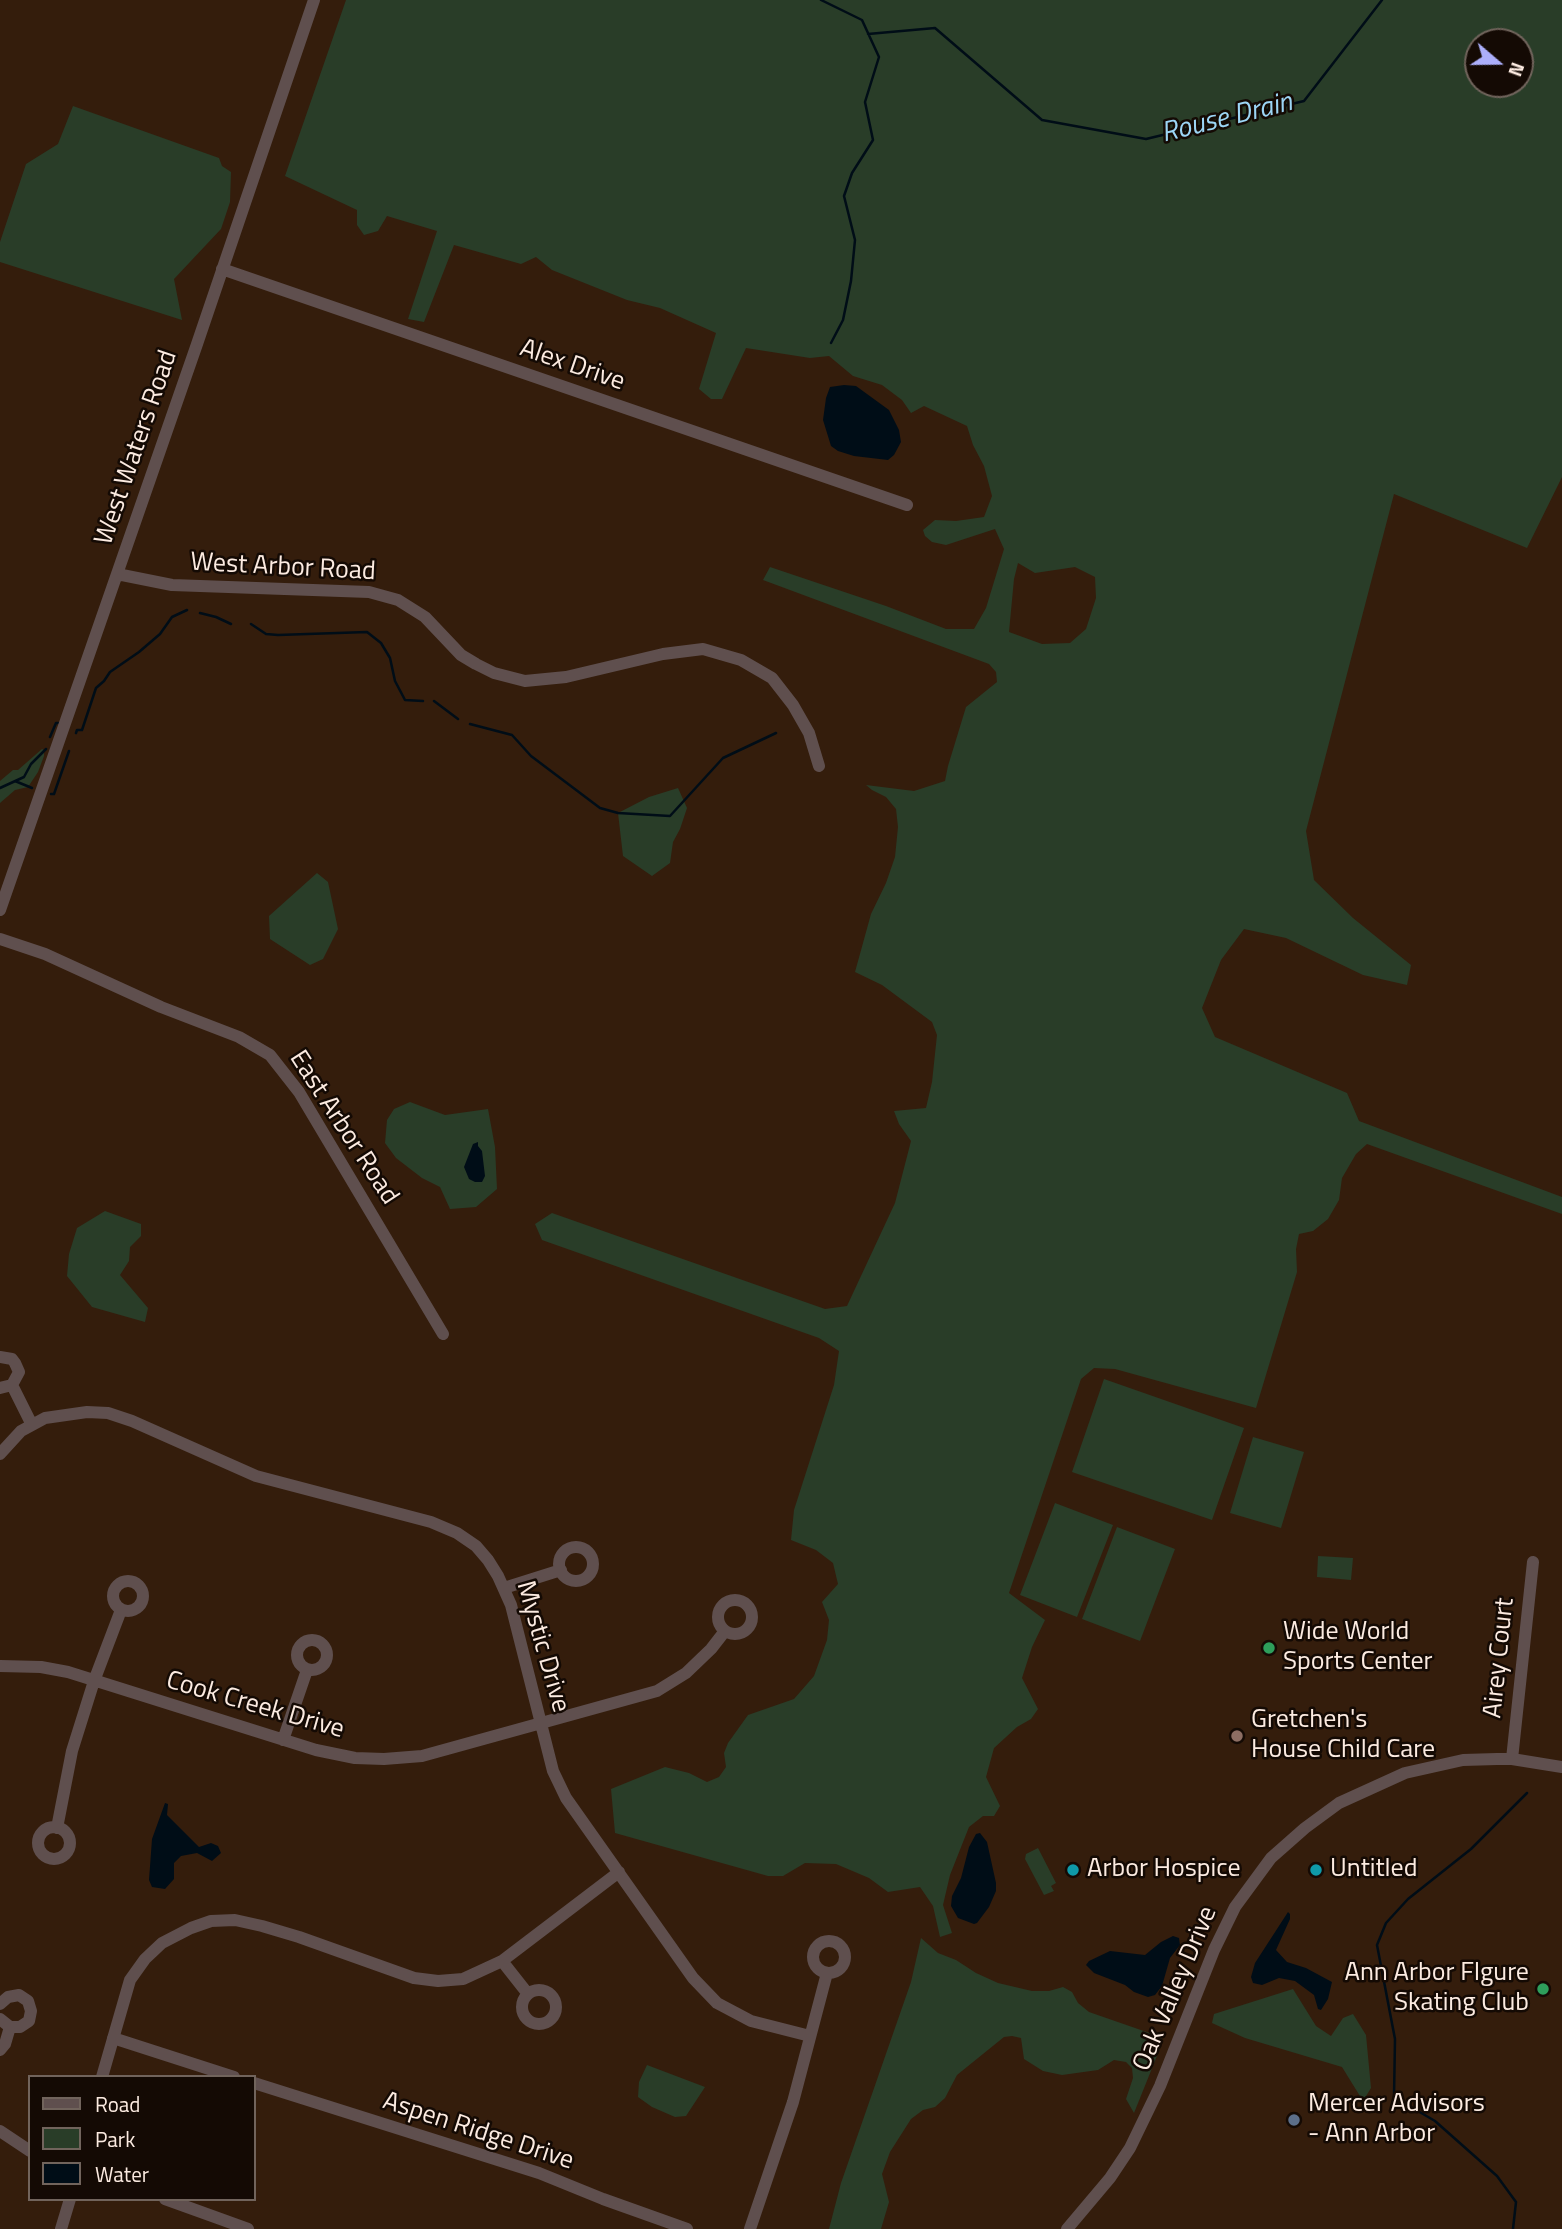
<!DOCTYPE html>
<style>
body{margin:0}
#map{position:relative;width:1562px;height:2229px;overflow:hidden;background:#341d0c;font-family:"Titillium Web",sans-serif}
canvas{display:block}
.legend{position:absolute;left:28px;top:2075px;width:228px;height:126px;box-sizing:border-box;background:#140a04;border:2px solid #71645c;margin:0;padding:9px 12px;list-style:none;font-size:21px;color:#fcebe1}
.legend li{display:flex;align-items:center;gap:14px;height:35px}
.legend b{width:35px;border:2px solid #71645c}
.north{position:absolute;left:1464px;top:28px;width:70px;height:70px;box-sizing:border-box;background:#140a04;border:2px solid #71645c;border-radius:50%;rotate:110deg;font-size:19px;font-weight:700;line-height:28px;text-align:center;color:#fcebe1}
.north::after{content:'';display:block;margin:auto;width:24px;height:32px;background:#acaffb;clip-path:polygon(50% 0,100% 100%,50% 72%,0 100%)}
</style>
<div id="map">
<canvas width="1562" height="2229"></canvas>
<ul class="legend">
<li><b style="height:9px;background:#5f4f4e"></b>Road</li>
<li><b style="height:19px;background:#293d28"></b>Park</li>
<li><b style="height:19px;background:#000d17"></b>Water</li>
</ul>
<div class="north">N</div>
</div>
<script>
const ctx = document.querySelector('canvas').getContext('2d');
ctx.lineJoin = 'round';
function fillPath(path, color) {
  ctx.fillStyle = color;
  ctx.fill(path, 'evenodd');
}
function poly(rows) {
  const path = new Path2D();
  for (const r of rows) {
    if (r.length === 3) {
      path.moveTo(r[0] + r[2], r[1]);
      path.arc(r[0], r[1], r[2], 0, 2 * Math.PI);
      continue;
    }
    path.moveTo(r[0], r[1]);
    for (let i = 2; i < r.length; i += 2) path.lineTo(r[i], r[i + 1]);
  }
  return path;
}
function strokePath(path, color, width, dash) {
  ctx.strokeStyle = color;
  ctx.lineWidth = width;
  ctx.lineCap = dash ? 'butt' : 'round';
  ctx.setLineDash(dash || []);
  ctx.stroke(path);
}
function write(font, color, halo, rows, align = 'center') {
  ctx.font = font + ' "Titillium Web",sans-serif';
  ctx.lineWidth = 5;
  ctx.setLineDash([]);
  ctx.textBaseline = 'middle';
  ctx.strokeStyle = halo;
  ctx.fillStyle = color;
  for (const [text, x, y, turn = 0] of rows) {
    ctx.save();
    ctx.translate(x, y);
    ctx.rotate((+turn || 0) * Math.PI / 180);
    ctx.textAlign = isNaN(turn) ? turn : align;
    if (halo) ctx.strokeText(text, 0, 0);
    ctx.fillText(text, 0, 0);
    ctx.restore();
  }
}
fillPath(poly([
 [346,0,1562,0,1562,477,1527,548,1394,494,1306,831,1314,880,1353,918,1411,965,1407,985,1363,975,1286,938,1244,929,1221,960,1202,1008,1215,1037,1347,1093,1359,1121,1562,1197,1562,1214,1367,1144,1356,1154,1342,1178,1339,1200,1328,1219,1313,1231,1299,1234,1296,1249,1297,1272,1256,1408,1115,1369,1094,1368,1081,1379,1009,1593,1045,1620,1032,1647,1022,1678,1038,1709,1031,1719,1017,1727,994,1748,986,1777,1000,1806,994,1816,983,1816,969,1827,950,1875,943,1905,952,1933,940,1937,933,1906,920,1887,888,1892,869,1878,836,1864,805,1863,783,1876,768,1876,615,1833,611,1789,665,1767,689,1773,707,1782,719,1777,726,1767,724,1753,728,1743,748,1715,794,1699,814,1676,827,1640,829,1620,822,1602,838,1584,833,1563,816,1550,791,1540,794,1510,834,1385,839,1351,819,1338,542,1240,535,1224,552,1213,825,1309,847,1306,895,1203,911,1141,899,1124,894,1111,926,1108,932,1082,937,1035,932,1022,882,985,855,972,871,914,886,883,895,857,898,827,896,809,886,797,872,790,866,785,914,791,945,781,948,766,966,707,997,682,996,672,989,664,763,580,770,567,886,606,946,629,974,629,986,608,1004,549,995,529,946,545,932,542,925,536,923,530,935,520,956,521,984,517,992,496,984,466,973,445,967,426,924,406,911,413,902,400,882,385,853,376,829,356,810,358,746,348,722,399,711,399,699,389,716,333,660,308,627,300,552,270,536,257,521,264,454,245,424,322,408,319,437,231,387,216,378,231,364,235,357,225,357,210,285,176],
 [1478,42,1520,42,1520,84,1478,84],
 [1018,563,1035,573,1075,567,1095,577,1096,598,1086,629,1070,643,1042,644,1009,632,1014,579],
 [73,106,219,158,222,166,231,172,230,202,221,229,174,279,182,320,0,262,0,242,26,164,58,144],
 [42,749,44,750,44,756,38,772,28,787,15,790,0,803,0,781,13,770,18,770],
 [678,788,687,808,680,829,673,842,670,863,652,876,623,856,618,813,649,797],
 [317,873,328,882,338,929,323,959,310,965,270,939,269,916],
 [410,1102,445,1115,488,1109,495,1147,497,1189,476,1207,450,1209,440,1187,422,1178,396,1158,385,1143,387,1120,394,1109],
 [105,1211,141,1224,141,1236,130,1247,129,1261,120,1275,148,1308,145,1322,92,1307,67,1276,69,1254,77,1228],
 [1104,1379,1244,1428,1212,1520,1072,1472],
 [1253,1437,1304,1452,1281,1528,1230,1513],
 [1055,1503,1113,1525,1077,1617,1020,1595],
 [1117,1527,1175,1549,1140,1641,1082,1619],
 [1318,1556,1353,1558,1351,1580,1317,1577],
 [1038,1848,1056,1883,1051,1886,1054,1891,1044,1895,1025,1859,1026,1854],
 [921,1938,938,1953,956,1960,976,1973,998,1983,1032,1991,1049,1991,1063,1987,1072,1992,1078,2003,1089,2012,1161,2037,1163,2041,1134,2113,1126,2099,1133,2078,1132,2068,1126,2062,1114,2060,1098,2070,1062,2075,1043,2071,1024,2059,1021,2038,1012,2036,1004,2037,957,2075,945,2098,935,2107,923,2110,911,2119,890,2152,882,2174,889,2202,881,2229,829,2229,841,2183,911,1982],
 [1293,1989,1316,2026,1331,2036,1343,2018,1353,2014,1366,2035,1371,2088,1363,2101,1342,2067,1245,2038,1212,2023,1214,2014],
 [647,2065,705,2087,686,2116,675,2117,652,2107,638,2097,639,2082]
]), '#293d28');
fillPath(poly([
 [844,385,856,386,889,410,899,430,901,442,894,455,888,460,854,456,838,451,831,446,823,420,826,398,830,387],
 [478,1142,478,1146,482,1151,485,1176,482,1182,475,1182,469,1179,464,1167,473,1144],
 [165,1803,168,1804,167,1815,199,1847,211,1843,218,1846,221,1853,212,1861,197,1853,181,1856,174,1863,174,1879,165,1889,152,1887,149,1880,152,1839],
 [980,1833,987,1842,996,1883,996,1891,989,1907,977,1923,974,1924,958,1918,951,1906,952,1896,961,1878,969,1847,976,1834],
 [1288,1912,1290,1914,1290,1919,1276,1950,1287,1962,1306,1968,1332,1982,1328,1999,1321,2010,1318,2009,1314,1995,1295,1981,1279,1978,1262,1985,1253,1983,1251,1977,1255,1963],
 [1173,1936,1179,1938,1180,1945,1170,1958,1162,1986,1155,1995,1148,1997,1134,1992,1125,1985,1094,1973,1086,1965,1089,1961,1110,1951,1145,1955,1161,1942]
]), '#000d17');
strokePath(poly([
 [821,0,862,20,879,57,865,102,873,140,852,173,844,196,855,240,851,281,843,320,831,343],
 [868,34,935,28,1042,120,1146,139,1304,101,1382,0],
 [200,613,216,617,231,624],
 [251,624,266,634,278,635,367,632,381,643,390,658,395,681,405,700,423,701],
 [434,701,458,719],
 [470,724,512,735,531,756,600,808,618,813,670,816,723,758,776,733],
 [76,733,77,730,82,730,96,688,104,681,110,672,139,652,160,634,172,617,187,610],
 [50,737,56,723,58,723],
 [15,781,32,788],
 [0,788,24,777,31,764,46,749],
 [51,794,54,794,69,751],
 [1513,2229,1516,2202,1497,2176,1435,2121,1394,2097,1395,2039,1377,1945,1386,1923,1408,1899,1471,1849,1527,1793]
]), '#000d17', 2.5);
strokePath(poly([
 [222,269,907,505],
 [117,574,172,585,369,592,398,600,425,617,461,655,476,664,494,673,525,681,566,677,663,654,703,649,741,660,772,678,793,705,809,733,819,766],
 [0,910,196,347,314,0],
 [0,939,45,954,161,1007,239,1037,270,1055,299,1092,443,1334],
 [0,1357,12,1359,15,1363,19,1372,12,1385,0,1388],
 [12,1385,32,1425],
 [0,1454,21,1431,45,1418,87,1412,108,1413,132,1421,256,1476,431,1522,457,1533,476,1546,488,1560,498,1576,511,1605,553,1771,566,1798,693,1978,717,2003,751,2021,810,2036],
 [576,1564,17],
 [128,1596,15],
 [504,1588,561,1570],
 [735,1617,17],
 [312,1655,15],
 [0,1666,41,1667,68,1672,316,1750,355,1758,384,1759,422,1756,657,1691,686,1673,711,1649,725,1631],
 [283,1740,307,1670],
 [1512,1759,1533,1562],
 [54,1843,16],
 [57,1828,72,1751,94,1681,121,1610],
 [829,1957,16],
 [502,1961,528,1994],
 [539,2007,17],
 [0,2004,8,1997,19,1995,28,2001,31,2011,29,2021,20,2027,10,2027,0,2019],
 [113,2038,234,2077],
 [0,2050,5,2044,10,2027],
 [102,2077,130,1980,145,1959,162,1943,191,1928,211,1921,235,1920,262,1926,299,1937,414,1978,438,1981,463,1979,502,1961,619,1872],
 [254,2083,539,2173,603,2199,687,2229],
 [0,2131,30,2151],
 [165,2199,248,2229],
 [61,2229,70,2199],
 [750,2229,793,2102,827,1973],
 [1067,2229,1110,2178,1130,2148,1160,2086,1214,1950,1235,1907,1271,1858,1305,1828,1339,1803,1405,1773,1463,1760,1497,1759,1512,1759,1562,1767]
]), '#5f4f4e', 12);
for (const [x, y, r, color] of [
 [1269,1648,7,"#2e9e5b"],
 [1237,1736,7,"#8d6e63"],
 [1073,1870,7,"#0f9aa8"],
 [1316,1870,7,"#0f9aa8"],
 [1543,1989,7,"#2e9e5b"],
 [1294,2120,7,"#5c6f8a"]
]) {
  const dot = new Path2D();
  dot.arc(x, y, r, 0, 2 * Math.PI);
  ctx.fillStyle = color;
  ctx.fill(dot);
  strokePath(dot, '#140a04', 2.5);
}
write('26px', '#fcebe1', '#140a04', [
 ["Alex Drive",572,366,19],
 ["West Waters Road",137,448,-71],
 ["West Arbor Road",283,568,3],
 ["East Arbor Road",343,1128,57],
 ["Mystic Drive",542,1647,74],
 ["Airey Court",1500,1658,-84],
 ["Cook Creek Drive",255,1706,16],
 ["Oak Valley Drive",1176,1989,-67],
 ["Aspen Ridge Drive",478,2132,18]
]);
write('26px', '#fcebe1', '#140a04', [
 ["Wide World",1283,1633],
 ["Sports Center",1283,1663],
 ["Gretchen's",1251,1721],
 ["House Child Care",1251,1751],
 ["Arbor Hospice",1087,1870],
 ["Untitled",1330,1870],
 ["Ann Arbor FIgure",1529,1974,"right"],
 ["Skating Club",1529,2004,"right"],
 ["Mercer Advisors",1308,2105],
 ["- Ann Arbor",1308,2135]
], 'left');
write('italic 28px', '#9cd5f5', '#140a04', [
 ["Rouse Drain",1227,119,-14]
]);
</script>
